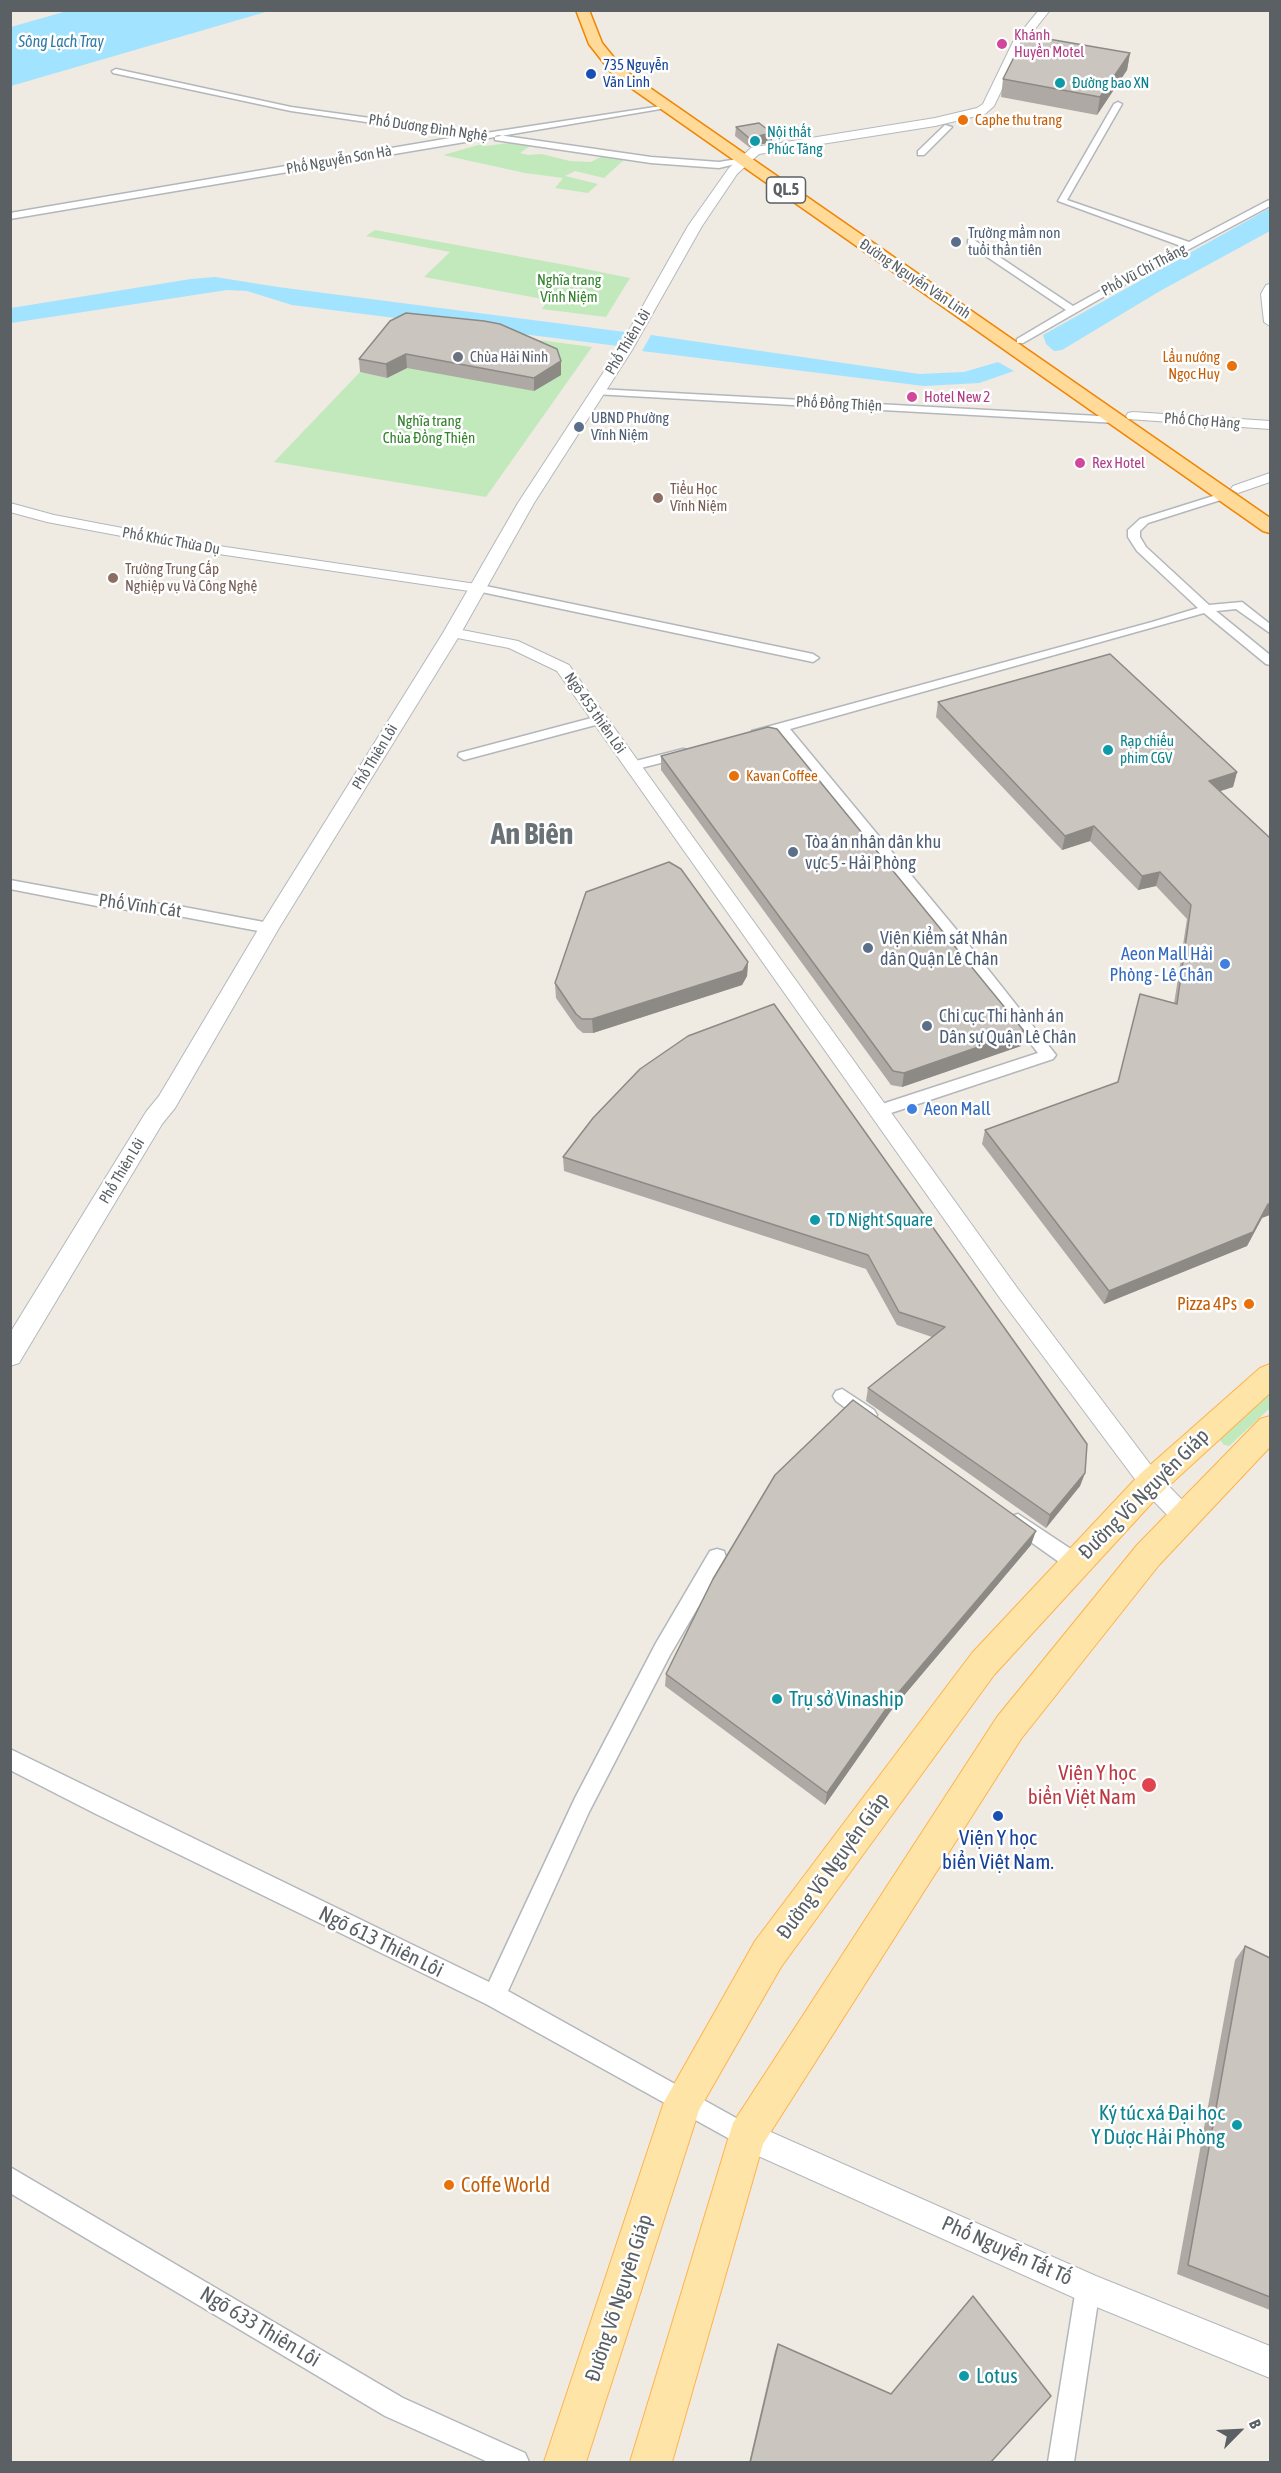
<!DOCTYPE html>
<meta charset="utf-8">
<style>
body{margin:0}
#map{position:relative;width:1281px;height:2473px;overflow:hidden;background:#efeae2;font-family:"Asap Condensed",sans-serif}
canvas{display:block}
.frame{position:absolute;inset:0;border:12px solid #5a6064;pointer-events:none}
.north{position:absolute;left:1209px;top:2401px;width:60px;height:60px;-webkit-text-stroke:4px #fff;paint-order:stroke;rotate:66deg;font-size:16px;font-weight:700;line-height:24px;text-align:center;color:#5a6064}
.north::after{content:'';display:block;margin:auto;width:21px;height:27px;background:#5a6064;clip-path:polygon(50% 0,100% 100%,50% 72%,0 100%)}
</style>
<div id="map">
<canvas width="1281" height="2473"></canvas>
<div class="frame"></div>
<div class="north">B</div>
</div>
<script>
const ctx = document.querySelector('canvas').getContext('2d');
ctx.lineJoin = 'round';
function fillPath(path, color) {
  ctx.fillStyle = color;
  ctx.fill(path, 'evenodd');
}
function poly(rows) {
  const path = new Path2D();
  for (const r of rows) {
    path.moveTo(r[0], r[1]);
    for (let i = 2; i < r.length; i += 2) path.lineTo(r[i], r[i + 1]);
  }
  return path;
}
function strokePath(path, color, width, dash) {
  ctx.strokeStyle = color;
  ctx.lineWidth = width;
  ctx.lineCap = dash ? 'butt' : 'round';
  ctx.setLineDash(dash || []);
  ctx.stroke(path);
}
function write(font, color, halo, rows, align = 'center') {
  ctx.font = font + ' "Asap Condensed",sans-serif';
  ctx.lineWidth = 5;
  ctx.setLineDash([]);
  ctx.textBaseline = 'middle';
  ctx.strokeStyle = halo;
  ctx.fillStyle = color;
  for (const [text, x, y, turn = 0] of rows) {
    ctx.save();
    ctx.translate(x, y);
    ctx.rotate((+turn || 0) * Math.PI / 180);
    ctx.textAlign = isNaN(turn) ? turn : align;
    if (halo) ctx.strokeText(text, 0, 0);
    ctx.fillText(text, 0, 0);
    ctx.restore();
  }
}
fillPath(poly([
 [509,143,530,146,520,153,528,155,542,154,570,161,591,162,604,155,625,159,604,178,575,171,565,176,598,184,588,193,555,188,563,178,525,173,443,155,482,144,486,146],
 [375,230,571,266,630,278,606,317,542,309,548,300,424,277,450,252,366,236],
 [502,335,592,347,486,497,274,462,360,372,387,378,407,368],
 [1270,1392,1270,1408,1229,1446,1224,1445,1220,1440,1221,1436]
]), '#c2e9bc');
fillPath(poly([
 [67,11,67,10,269,11,11,86,11,27],
 [1270,208,1270,231,1160,291,1062,350,1054,351,1046,344,1043,335],
 [215,277,278,287,625,332,618,346,292,305,247,291,227,290,11,323,11,308,191,279],
 [651,335,919,374,964,372,998,362,1014,371,979,383,924,386,642,351]
]), '#a2e3ff');
const minor = poly([
 [116,69,291,107,463,131,466,132,466,136,668,105,672,107,10,219,10,213,462,136,291,111,113,73,112,71,116,69],
 [1118,102,1122,104,1067,200,1189,242,1267,201,1270,200,1270,206,1150,270,1023,343,1017,343,1017,339,1066,310,968,244,968,240,974,240,1073,306,1181,246,1058,201,1114,104,1118,102],
 [945,125,952,127,924,155,918,155,918,151,945,125],
 [498,135,651,157,719,162,744,158,748,161,719,168,651,163,495,140,495,136,498,135],
 [598,389,1117,417,1122,420,1117,423,594,394,593,392,598,389],
 [1226,492,1232,495,1230,497,1148,523,1140,531,1140,537,1146,547,1209,605,1242,602,1270,624,1270,633,1236,609,1216,611,1270,655,1270,665,1266,664,1204,613,790,729,960,934,1056,1055,1053,1059,885,1115,873,1115,871,1111,873,1107,1038,1053,950,940,779,732,757,738,751,734,752,731,1152,622,1198,608,1137,551,1128,537,1128,530,1140,519,1226,492],
 [476,584,813,654,819,658,813,662,472,590,470,588,476,584],
 [599,716,605,720,603,723,464,760,458,756,459,753,599,716],
 [683,749,688,750,689,753,688,756,633,770,626,766,628,763,683,749],
 [10,880,97,896,184,907,269,923,276,928,269,933,184,917,97,906,10,889,10,880],
 [842,1389,874,1410,877,1415,874,1420,868,1422,862,1420,836,1401,833,1396,836,1391,842,1389],
 [1018,1514,1083,1557,1085,1563,1083,1569,1076,1571,1069,1569,1011,1528,1009,1522,1011,1516,1018,1514],
 [717,1549,724,1551,726,1557,724,1563,670,1655,589,1812,508,1991,754,2128,758,2136,754,2144,746,2148,486,2004,96,1814,10,1770,10,1749,489,1982,575,1798,656,1643,710,1551,717,1549],
 [10,2167,403,2398,525,2453,529,2462,488,2462,385,2416,10,2193,10,2167],
 [1088,2276,1097,2279,1100,2288,1074,2462,1048,2462,1076,2288,1079,2279,1088,2276]
]);
const tertiary = poly([
 [1270,284,1270,326,1264,322,1261,294,1266,285,1270,284],
 [1133,412,1270,421,1270,429,1128,419,1126,416,1128,413,1133,412],
 [1270,473,1270,482,1238,493,1231,489,1233,486,1270,473],
 [10,503,54,515,212,545,476,584,483,588,476,592,212,553,47,522,10,512,10,503],
 [452,628,518,641,569,665,1018,1289,1159,1476,1191,1509,1195,1516,1191,1523,1183,1526,1175,1523,1143,1490,1002,1301,557,671,509,648,447,636,444,633,447,630,452,628],
 [746,2121,1096,2276,1270,2346,1270,2378,1077,2299,736,2146,731,2136,736,2126,746,2121]
]);
const secondary = poly([
 [1039,10,1050,10,1024,43,994,106,985,114,935,126,759,154,737,174,702,226,632,350,534,503,461,633,279,928,175,1108,162,1124,19,1363,10,1366,10,1333,146,1112,159,1096,259,928,443,633,518,503,618,350,688,226,729,168,751,148,755,147,935,118,977,108,983,104,1013,42,1039,10]
]);
const primary = poly([
 [1270,1364,1270,1393,1162,1492,994,1675,781,1967,699,2110,586,2462,544,2462,664,2102,755,1941,972,1653,1140,1474,1260,1368,1270,1364],
 [1270,1416,1270,1447,1159,1565,1021,1739,763,2144,672,2462,630,2462,733,2123,997,1717,1137,1545,1260,1419,1270,1416]
]);
const trunk = poly([
 [576,10,589,10,602,43,624,70,1270,518,1270,533,1263,531,614,76,589,44,576,10]
]);
strokePath(minor, '#b3b7bb', 3);
strokePath(tertiary, '#b3b7bb', 2);
strokePath(secondary, '#b4b9be', 2);
strokePath(primary, '#feb34b', 2);
strokePath(trunk, '#f18400', 3);
fillPath(minor, '#fff');
fillPath(tertiary, '#fff');
fillPath(secondary, '#fff');
fillPath(primary, '#ffe4a7');
fillPath(trunk, '#ffda98');
fillPath(poly([
 [1130,53,1127,70,1097,115,1001,97,1003,79],
 [736,127,772,133,772,142,749,147,735,136],
 [390,321,561,361,561,375,534,391,407,368,387,378,360,372,359,359],
 [938,702,1237,772,1233,787,1220,791,1262,1218,1247,1246,1104,1304,982,1144,985,1130,1118,1083,1140,994,1174,1004,1187,919,1156,886,1138,890,1090,841,1062,850,936,717],
 [661,756,1021,1046,902,1087,891,1085,661,770],
 [748,962,747,976,742,985,593,1033,583,1033,577,1028,556,998,555,983],
 [688,1036,1085,1473,1080,1486,1046,1528,866,1401,868,1388,932,1337,897,1325,866,1269,564,1171,563,1157],
 [1031,1545,890,1712,825,1805,665,1686,666,1674],
 [1245,1946,1270,1958,1270,2310,1177,2274,1235,1960],
 [778,2344,990,2463,749,2463,775,2351]
]), '#aea9a4');
fillPath(poly([
 [1130,53,1127,70,1097,115,1100,97],
 [772,133,772,142,749,147,749,138],
 [406,354,407,368,387,378,386,364],
 [561,361,561,375,534,391,534,378],
 [1237,772,1233,787,1205,796,1209,781],
 [1094,826,1090,841,1062,850,1065,836],
 [1160,872,1156,886,1138,890,1142,876],
 [748,962,747,976,742,985,593,1033,592,1019],
 [1024,1031,1021,1046,902,1087,904,1073],
 [1268,1204,1270,1204,1270,1215,1262,1218,1247,1246,1104,1304,1109,1291],
 [1085,1473,1080,1486,1046,1528,1050,1515],
 [1036,1531,1031,1545,890,1712,825,1805,827,1793,893,1699]
]), '#8d8a86');
const building = poly([
 [1025,35,1130,53,1100,97,1003,79,1025,35],
 [759,123,772,133,749,138,736,127,759,123],
 [406,313,484,321,500,324,557,349,561,361,534,378,406,354,386,364,359,359,390,321,406,313],
 [1110,654,1237,772,1209,781,1270,838,1270,1204,1268,1204,1253,1232,1109,1291,985,1130,1118,1082,1140,994,1177,1004,1191,905,1160,872,1142,876,1094,826,1065,836,938,702,1110,654],
 [768,727,777,729,1024,1031,904,1073,893,1071,661,756,768,727],
 [669,862,681,869,748,962,743,971,592,1019,582,1019,576,1014,555,983,586,892,669,862],
 [774,1004,1087,1444,1085,1473,1050,1515,868,1388,945,1327,899,1312,868,1255,563,1157,593,1118,640,1069,688,1036,774,1004],
 [853,1400,1036,1531,893,1699,827,1793,666,1674,713,1579,775,1475,853,1400],
 [1245,1946,1270,1958,1270,2297,1188,2265,1245,1946],
 [973,2296,1051,2396,990,2463,750,2463,778,2344,891,2394,973,2296]
]);
fillPath(building, '#cac5bf');
strokePath(building, '#8d8a86', 1.5);
for (const [x, y, r, color] of [
 [1002,44,6,"#d1479c"],
 [591,74,6,"#1a4fb4"],
 [1060,83,6,"#0f9aa8"],
 [963,120,6,"#e8710a"],
 [755,141,6,"#0f9aa8"],
 [956,242,6,"#5c6f8a"],
 [458,357,6,"#6b7280"],
 [1232,366,6,"#e8710a"],
 [912,397,6,"#d1479c"],
 [579,427,6,"#5c6f8a"],
 [1080,463,6,"#d1479c"],
 [658,498,6,"#8d6e63"],
 [113,578,6,"#8d6e63"],
 [1108,750,6,"#0f9aa8"],
 [734,776,6,"#e8710a"],
 [793,852,6,"#5c6f8a"],
 [868,948,6,"#5c6f8a"],
 [1225,964,6,"#3f7fe0"],
 [927,1026,6,"#5c6f8a"],
 [912,1109,6,"#3f7fe0"],
 [815,1220,6,"#0f9aa8"],
 [1249,1304,6,"#e8710a"],
 [777,1699,6,"#0f9aa8"],
 [1149,1785,8,"#e0444e"],
 [998,1816,6,"#1a4fb4"],
 [1237,2125,6,"#0f9aa8"],
 [449,2185,6,"#e8710a"],
 [964,2376,6,"#0f9aa8"]
]) {
  const dot = new Path2D();
  dot.arc(x, y, r, 0, 2 * Math.PI);
  ctx.fillStyle = color;
  ctx.fill(dot);
  strokePath(dot, '#fff', 2);
}
write('15px', '#b23c85', '#fff', [
 ["Khánh",1014,35],
 ["Huyền Motel",1014,52],
 ["Hotel New 2",924,397],
 ["Rex Hotel",1092,463]
], 'left');
write('15px', '#164399', '#fff', [
 ["735 Nguyễn",603,65],
 ["Văn Linh",603,82]
], 'left');
write('15px', '#0d838f', '#fff', [
 ["Đường bao XN",1072,83],
 ["Nội thất",767,132],
 ["Phúc Tăng",767,149],
 ["Rạp chiếu",1120,741],
 ["phim CGV",1120,758]
], 'left');
write('15px', '#c56008', '#fff', [
 ["Caphe thu trang",975,120],
 ["Lẩu nướng",1220,357,"right"],
 ["Ngọc Huy",1220,374,"right"],
 ["Kavan Coffee",746,776]
], 'left');
write('15px', '#5a6064', '#fff', [
 ["Phố Dương Đình Nghệ",428,128,8],
 ["Phố Nguyễn Sơn Hà",339,160,-10],
 ["Phố Vũ Chí Thắng",1144,270,-28],
 ["Đường Nguyễn Văn Linh",915,279,34],
 ["Phố Thiên Lôi",628,342,-59],
 ["Phố Đồng Thiện",839,404,3],
 ["Phố Chợ Hàng",1202,421,4],
 ["Phố Khúc Thừa Dụ",171,541,10],
 ["Ngõ 453 thiên Lôi",595,713,55],
 ["Phố Thiên Lôi",375,757,-59],
 ["Phố Thiên Lôi",122,1171,-59]
]);
write('15px', '#4e5e75', '#fff', [
 ["Trường mầm non",968,233],
 ["tuổi thần tiên",968,250],
 ["UBND Phường",591,418],
 ["Vĩnh Niệm",591,435]
], 'left');
write('15px', '#33822c', '#fff', [
 ["Nghĩa trang",569,280],
 ["Vĩnh Niệm",569,297],
 ["Nghĩa trang",429,421],
 ["Chùa Đồng Thiện",429,438]
]);
write('15px', '#5b616d', '#fff', [
 ["Chùa Hải Ninh",470,357]
], 'left');
write('15px', '#785e54', '#fff', [
 ["Tiểu Học",670,489],
 ["Vĩnh Niệm",670,506],
 ["Trường Trung Cấp",125,569],
 ["Nghiệp vụ Và Công Nghệ",125,586]
], 'left');
write('italic 16px', '#317ba8', '#fff', [
 ["Sông Lạch Tray",61,42]
]);
for (const [x, y, w] of [
 [786,190,39]
]) {
  const box = new Path2D();
  box.roundRect(x - w / 2, y - 13, w, 26, 4.5);
  ctx.fillStyle = '#fff';
  ctx.fill(box);
  strokePath(box, '#5a6064', 1.5);
}
write('bold 16px', '#5a6064', null, [
 ["QL.5",786,190]
]);
write('18px', '#4e5e75', '#fff', [
 ["Tòa án nhân dân khu",805,842],
 ["vực 5 - Hải Phòng",805,863],
 ["Viện Kiểm sát Nhân",880,938],
 ["dân Quận Lê Chân",880,959],
 ["Chi cục Thi hành án",939,1016],
 ["Dân sự Quận Lê Chân",939,1037]
], 'left');
write('18px', '#5a6064', '#fff', [
 ["Phố Vĩnh Cát",140,906,8]
]);
write('18px', '#366cbe', '#fff', [
 ["Aeon Mall Hải",1213,954],
 ["Phòng - Lê Chân",1213,975],
 ["Aeon Mall",924,1109,"left"]
], 'right');
write('18px', '#0d838f', '#fff', [
 ["TD Night Square",827,1220]
], 'left');
write('18px', '#c56008', '#fff', [
 ["Pizza 4Ps",1237,1304]
], 'right');
write('21px', '#5a6064', '#fff', [
 ["Đường Võ Nguyên Giáp",1144,1494,-45],
 ["Đường Võ Nguyên Giáp",833,1866,-54],
 ["Ngõ 613 Thiên Lôi",381,1942,26],
 ["Phố Nguyễn Tất Tố",1007,2251,24],
 ["Đường Võ Nguyên Giáp",619,2298,-72],
 ["Ngõ 633 Thiên Lôi",260,2327,31]
]);
write('21px', '#0d838f', '#fff', [
 ["Trụ sở Vinaship",789,1699],
 ["Ký túc xá Đại học",1225,2113,"right"],
 ["Y Dược Hải Phòng",1225,2137,"right"],
 ["Lotus",976,2376]
], 'left');
write('21px', '#be3a42', '#fff', [
 ["Viện Y học",1136,1773],
 ["biển Việt Nam",1136,1797]
], 'right');
write('21px', '#164399', '#fff', [
 ["Viện Y học",998,1838],
 ["biển Việt Nam.",998,1862]
]);
write('21px', '#c56008', '#fff', [
 ["Coffe World",461,2185]
], 'left');
write('bold 30px', '#6b7276', '#fff', [
 ["An Biên",532,835]
]);
</script>
